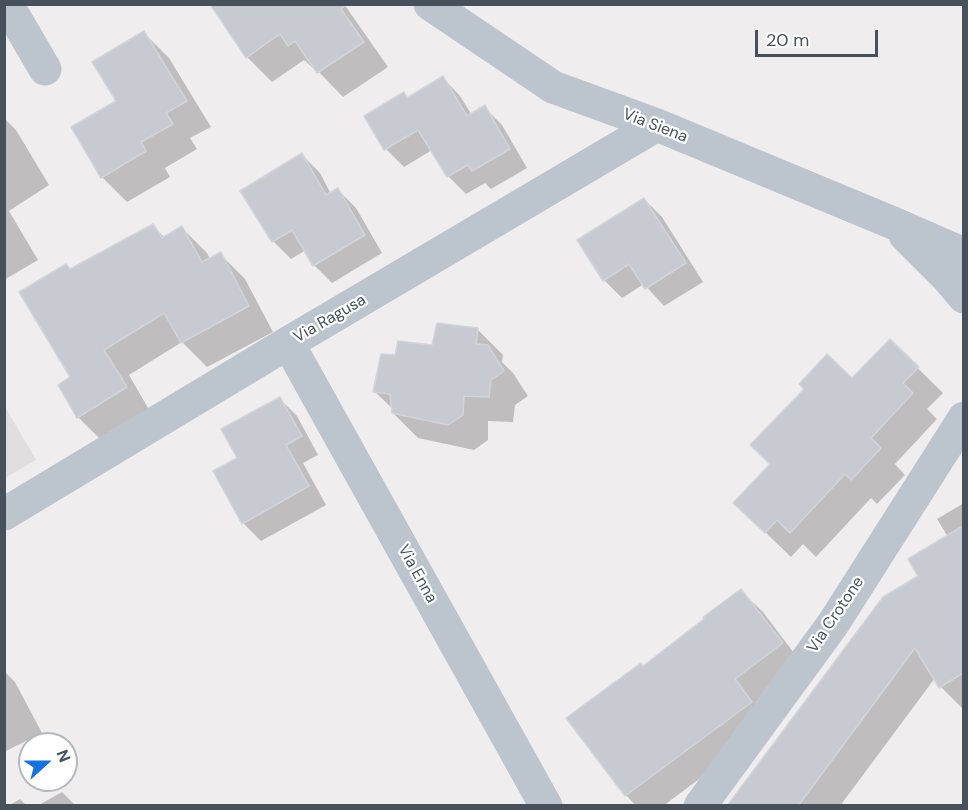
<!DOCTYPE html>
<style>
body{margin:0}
#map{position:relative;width:968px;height:810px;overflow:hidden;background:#f0edee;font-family:"DM Sans",sans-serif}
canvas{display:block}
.frame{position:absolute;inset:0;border:6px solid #46515b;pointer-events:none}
.north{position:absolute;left:18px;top:732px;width:60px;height:60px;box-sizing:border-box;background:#fff;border:2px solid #b5b9bd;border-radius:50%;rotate:69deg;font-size:16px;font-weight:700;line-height:24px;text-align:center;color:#46515b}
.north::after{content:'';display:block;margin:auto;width:21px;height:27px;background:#1772e1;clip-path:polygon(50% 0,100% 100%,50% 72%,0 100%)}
.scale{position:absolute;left:755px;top:30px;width:123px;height:27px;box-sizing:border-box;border:3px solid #46515b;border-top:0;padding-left:8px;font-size:18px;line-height:21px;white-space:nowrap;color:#46515b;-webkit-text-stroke:4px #fff;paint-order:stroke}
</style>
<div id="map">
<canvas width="968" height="810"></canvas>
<div class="frame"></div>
<div class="north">N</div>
<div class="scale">20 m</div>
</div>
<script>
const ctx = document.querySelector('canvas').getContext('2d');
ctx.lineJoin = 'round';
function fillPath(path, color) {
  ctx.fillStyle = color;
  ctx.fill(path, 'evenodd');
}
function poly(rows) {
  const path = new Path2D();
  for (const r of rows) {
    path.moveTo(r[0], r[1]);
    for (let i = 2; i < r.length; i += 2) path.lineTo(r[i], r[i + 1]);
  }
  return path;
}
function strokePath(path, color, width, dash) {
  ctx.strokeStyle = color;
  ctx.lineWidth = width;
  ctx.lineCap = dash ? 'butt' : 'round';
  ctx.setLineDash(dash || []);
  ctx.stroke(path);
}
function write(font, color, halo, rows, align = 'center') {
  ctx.font = font + ' "DM Sans",sans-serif';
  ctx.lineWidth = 4.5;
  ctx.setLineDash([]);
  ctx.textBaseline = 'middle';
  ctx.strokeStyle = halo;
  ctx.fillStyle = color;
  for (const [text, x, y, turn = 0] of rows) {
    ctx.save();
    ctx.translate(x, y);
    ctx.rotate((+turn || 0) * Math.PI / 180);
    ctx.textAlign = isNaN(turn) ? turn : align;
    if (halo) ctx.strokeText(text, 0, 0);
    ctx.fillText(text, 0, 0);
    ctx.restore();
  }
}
fillPath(poly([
 [4,405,36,460,5,478,4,478]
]), '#e1dee0');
fillPath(poly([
 [211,4,344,4,388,67,343,97,316,69,315,70,304,60,272,82,247,57],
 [144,33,169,58,211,127,190,138,197,149,165,168,170,177,127,202,102,177,118,101],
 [443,78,460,96,472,115,484,107,502,125,527,168,491,189,485,183,466,194,448,176,432,150,404,167,386,149,403,94,408,99],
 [4,118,16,130,49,185,9,211,38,260,4,280],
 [302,155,320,173,331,194,338,190,356,208,382,253,332,283,314,265,306,250,291,259,273,241],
 [644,199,662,217,703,282,664,306,644,284,622,298,604,280],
 [153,226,165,238,182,228,207,253,210,259,220,254,245,279,273,332,207,367,182,342,129,375,151,413,103,442,78,417,72,378,71,270],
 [478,330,503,355,502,362,513,373,528,396,515,405,513,422,488,421,488,440,474,450,418,438,393,413,393,409,375,392,397,357,433,346],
 [890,341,943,393,927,409,937,419,895,464,905,475,877,504,871,498,816,557,803,544,791,557,735,503],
 [279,398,297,416,318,455,303,463,326,505,261,541,243,523,239,459],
 [964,503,964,710,941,687,935,678,840,806,729,806,920,576,948,537,937,519],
 [741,591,763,612,803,665,756,702,773,724,663,806,636,806,626,795,644,667],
 [4,671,15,682,42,733,4,752],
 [62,792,76,806,37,806],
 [20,799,27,806,8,806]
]), '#0003');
const building = poly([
 [210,4,347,4,341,9,364,42,317,73,295,41,288,46,280,34,246,58,210,4],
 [144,31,187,101,166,113,173,124,141,142,146,151,101,178,71,127,116,101,92,62,144,31],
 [443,76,467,116,485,105,510,149,472,171,468,165,447,177,418,130,384,150,364,116,404,92,407,98,443,76],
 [302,153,326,195,338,188,365,235,313,266,292,230,272,242,240,191,302,153],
 [644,198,686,263,645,289,629,264,603,281,577,240,644,198],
 [153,224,162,238,182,226,202,262,221,252,249,306,181,343,164,313,104,350,127,387,77,418,58,385,70,377,19,292,66,264,70,269,153,224],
 [437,323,478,328,476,344,488,345,504,371,491,380,489,397,464,396,463,415,448,425,392,413,390,394,373,392,381,354,395,355,398,341,432,345,437,323],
 [890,339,919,367,903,383,913,393,871,438,881,448,851,480,845,474,790,533,777,520,765,533,733,503,770,464,750,445,804,389,799,384,827,354,852,378,890,339],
 [280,397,302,436,286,445,309,486,242,524,213,471,237,458,221,429,280,397],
 [963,526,963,673,939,688,915,648,798,806,727,806,883,597,918,576,908,559,963,526],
 [741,589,783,643,735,679,752,702,625,796,566,718,641,663,643,666,704,619,703,617,741,589]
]);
fillPath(building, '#c7cad1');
strokePath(building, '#d1d4d9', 1.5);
strokePath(poly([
 [7,4,45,69],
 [430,4,553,87,657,125,893,223,964,254],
 [905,235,947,277,964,297],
 [288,343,546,806],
 [4,514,288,343,657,125],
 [700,806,833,624,964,418]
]), '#bcc5cd', 33);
write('16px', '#46515b', '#fff', [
 ["Via Siena",655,126,21],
 ["Via Ragusa",330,319,-30],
 ["Via Enna",417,574,61],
 ["Via Crotone",836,615,-56]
]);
</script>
